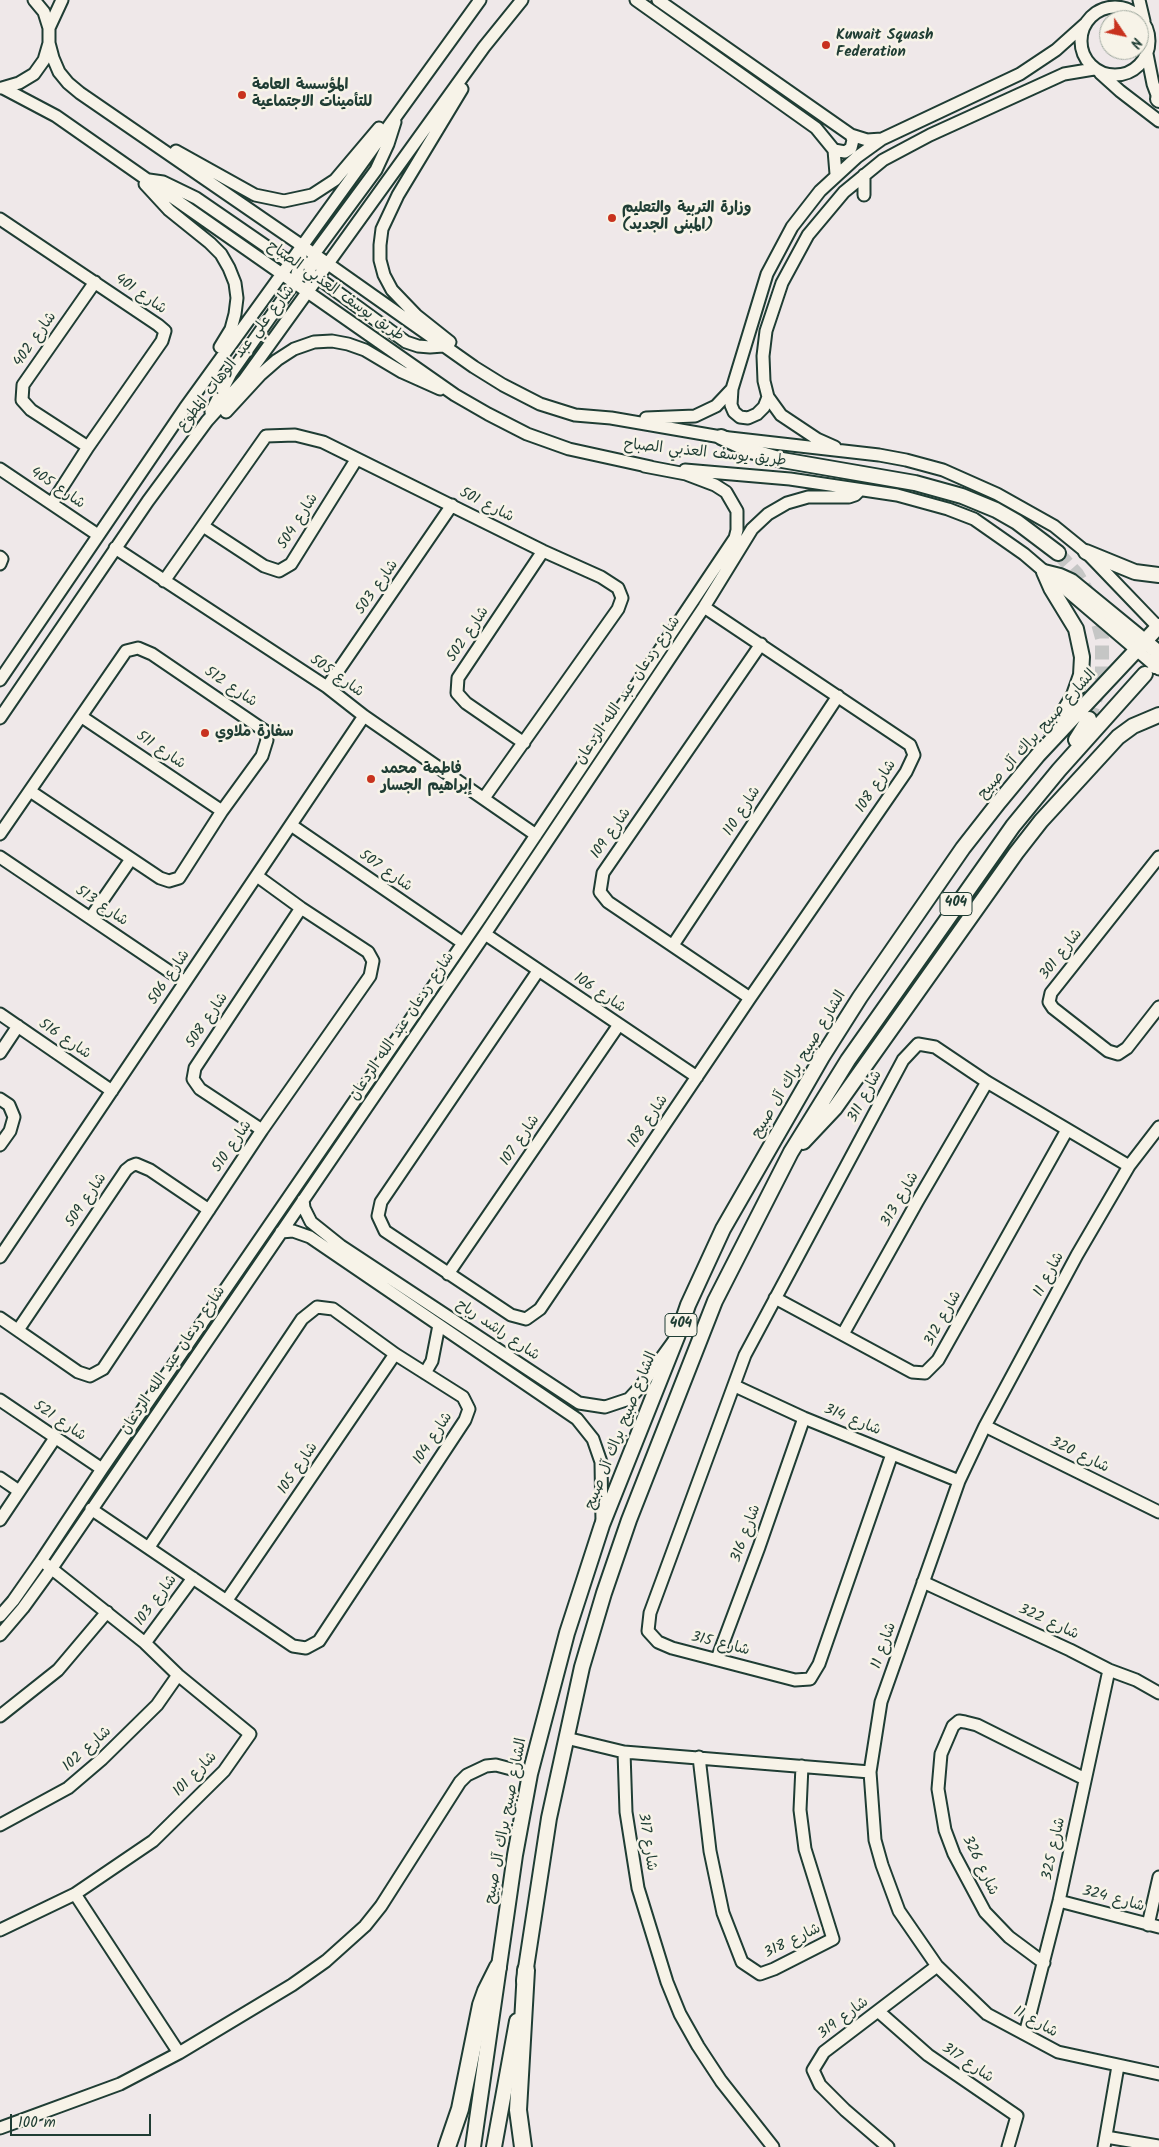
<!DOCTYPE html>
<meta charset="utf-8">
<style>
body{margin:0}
#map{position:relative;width:1159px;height:2147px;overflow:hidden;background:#efe8e9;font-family:Kalam,sans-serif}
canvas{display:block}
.north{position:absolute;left:1099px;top:10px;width:50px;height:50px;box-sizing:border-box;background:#f7f3e8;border:1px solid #a1aaa0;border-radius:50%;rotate:124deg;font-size:14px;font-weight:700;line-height:20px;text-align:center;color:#1f3d34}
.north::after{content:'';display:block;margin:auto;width:18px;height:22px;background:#c8321e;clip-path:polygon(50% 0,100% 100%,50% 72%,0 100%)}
.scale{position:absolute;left:10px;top:2114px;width:141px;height:22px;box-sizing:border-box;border:2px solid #1f3d34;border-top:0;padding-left:6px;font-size:15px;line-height:18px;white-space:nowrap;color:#1f3d34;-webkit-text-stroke:4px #f7f3e8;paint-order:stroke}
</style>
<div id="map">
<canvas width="1159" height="2147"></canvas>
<div class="north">N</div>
<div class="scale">100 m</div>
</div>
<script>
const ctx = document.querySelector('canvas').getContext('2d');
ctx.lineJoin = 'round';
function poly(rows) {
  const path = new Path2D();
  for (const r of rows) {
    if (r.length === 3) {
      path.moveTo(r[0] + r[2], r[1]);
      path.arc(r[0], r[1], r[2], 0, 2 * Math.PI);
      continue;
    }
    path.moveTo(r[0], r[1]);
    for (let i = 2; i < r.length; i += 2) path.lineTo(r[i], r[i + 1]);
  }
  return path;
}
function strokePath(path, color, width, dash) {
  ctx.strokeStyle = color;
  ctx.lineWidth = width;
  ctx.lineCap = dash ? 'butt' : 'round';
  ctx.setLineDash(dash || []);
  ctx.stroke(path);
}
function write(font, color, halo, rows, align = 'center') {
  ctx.font = font + ' Kalam,"Playpen Sans Arabic",sans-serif';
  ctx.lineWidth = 5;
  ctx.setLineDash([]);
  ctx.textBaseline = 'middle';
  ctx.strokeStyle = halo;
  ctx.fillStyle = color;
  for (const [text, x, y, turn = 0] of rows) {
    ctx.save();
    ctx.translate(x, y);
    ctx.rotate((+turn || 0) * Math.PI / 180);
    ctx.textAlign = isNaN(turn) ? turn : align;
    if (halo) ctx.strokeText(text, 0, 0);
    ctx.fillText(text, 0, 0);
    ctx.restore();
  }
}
strokePath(poly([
 [1058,553,1077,574,1091,598,1102,638,1102,680,1089,719]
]), '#c5c6c5', 14, [14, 7]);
const minor = poly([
 [636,0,816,128,834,150,836,174],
 [658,0,851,135,867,140,882,139],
 [1139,0,1144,21],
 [1115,41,34],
 [49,28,62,0],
 [49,43,53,58,59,72,68,83,80,93,314,254,474,367,503,385,540,404,575,415,611,418,721,437,879,455,906,460,943,470,997,494,1054,526,1086,552,1159,628],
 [1147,54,1153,84,1159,100],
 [1100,73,1120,91,1159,121],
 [2,88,19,83,34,74,44,60,49,43,49,28,44,12,34,0],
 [3,88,56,116,455,395,488,414,527,434,569,449,651,467],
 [834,150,845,152,851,148,853,140,851,135],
 [176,151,255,195,284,201,312,195,335,180,379,128],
 [149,180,163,182,196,198,289,262,328,265],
 [145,184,169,210,210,243,221,254,229,268,235,283,237,298,235,314,231,329,220,347],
 [864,195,864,175],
 [0,219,158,325,165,331,162,341,88,447,52,503],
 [311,276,318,278,406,342,418,346,430,347,443,346],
 [309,291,310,270,314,254,376,170,388,144,395,122],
 [450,342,416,315,392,290,384,275,380,260,380,245,382,229,398,195,462,89],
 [768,397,764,407,757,414,748,418,740,417,734,412,731,405,732,389,767,274,792,227,820,191,857,157,882,139,1020,74,1056,50,1085,24],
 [211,412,231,373,295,282,301,257],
 [226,412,261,374,277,360,294,349,314,342,332,341,348,344,365,350,402,372,440,389],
 [646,418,695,416,716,406,732,389],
 [88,447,31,410,22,400,23,385,95,282],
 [835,447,817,439,781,415,768,397,764,381,763,356,766,331,782,283,808,235,844,192,883,160,930,135,1064,74,1094,69],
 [0,469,98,535],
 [685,470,790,479,897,495,948,509,974,519,1024,554,1159,669],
 [203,526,264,566,279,571,291,564,356,460],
 [115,548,327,687,364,716,536,835],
 [0,557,2,559,0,564],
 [164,581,266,436,295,435,323,442,543,551,601,577,618,588,622,598,618,609,484,798],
 [0,680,185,408,480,0],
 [327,687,452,505],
 [82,717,222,811],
 [0,718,148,501,207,421,244,380,484,47,522,0],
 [524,743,466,703,457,693,458,678,543,551],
 [291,825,463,943],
 [0,834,126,651,138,648,152,654,265,731,267,740,262,756,222,811,179,878,169,881,160,878,30,791],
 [0,857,185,982],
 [1159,857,1051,993,1049,1002,1053,1008,1108,1051,1118,1054,1127,1048,1159,1007],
 [91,917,131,859],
 [485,934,697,1077],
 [673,945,838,696],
 [538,971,381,1202,378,1216,385,1231,511,1315,526,1319,540,1309,750,998,906,772,914,755,910,745,704,607],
 [750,998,608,902,600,892,603,873,761,644],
 [0,1014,112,1091],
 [0,1053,18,1026],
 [0,1099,9,1105,14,1117,10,1131,0,1145],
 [1159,1127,1129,1166,1077,1255,985,1426,959,1481,881,1702,870,1772,875,1840,882,1865,899,1911,937,1966,987,2014,1058,2052,1159,2074],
 [262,1130,200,1089,193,1079,195,1068,301,908],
 [303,1200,304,1208,311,1222,341,1246,579,1403,605,1407,629,1399,641,1386,673,1342],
 [281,1232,293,1231,310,1237,577,1419,593,1439,601,1462,602,1522],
 [0,1257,364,716],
 [448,1274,618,1026],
 [775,1298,912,1372,925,1373,938,1360,1067,1130],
 [0,1318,78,1372,90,1376,103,1369,262,1130,370,976,373,961,368,952,301,908,257,876],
 [18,1330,126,1170,131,1166,136,1164,150,1170,209,1210],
 [843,1334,917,1202,987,1082],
 [425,1373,432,1361,439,1325],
 [735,1386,804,1418,959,1481],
 [0,1400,102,1469],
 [985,1426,1159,1512],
 [892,1454,819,1664,810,1679,795,1680,672,1648,658,1642,648,1631,650,1613,745,1355,903,1060,918,1044,935,1047,987,1082,1129,1166],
 [0,1478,19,1491],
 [91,1509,293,1646,306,1648,319,1641,465,1420,469,1409,463,1397,395,1354,333,1309,317,1307,302,1319,149,1547],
 [0,1520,55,1438],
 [923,1582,1070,1650,1109,1670,1136,1680,1159,1693],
 [227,1600,395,1354],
 [0,1616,13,1601,41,1561,102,1469,481,917,735,538,737,530,737,511,726,492,715,485,686,474,644,466],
 [0,1635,23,1608,52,1568,485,934,704,607,752,529,768,514,787,503,808,497,849,497,855,495,860,490],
 [145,1643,193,1578],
 [717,1659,759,1547,804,1418],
 [0,1716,58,1670,107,1612],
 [566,1738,624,1752],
 [699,1757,710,1851,723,1913,742,1962,760,1974,774,1969,833,1939,805,1849,800,1810,802,1766],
 [0,1825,68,1788,102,1759,157,1705,178,1675],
 [75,1894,179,2053],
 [1059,1901,1159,1927],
 [1148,1925,1159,1877],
 [0,1930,75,1894,153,1841,224,1771,250,1734,178,1675,145,1643,47,1565],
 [1044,1963,1009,1937,985,1912,954,1854,945,1830,938,1789,941,1754,953,1726,959,1721,965,1722,977,1725,1085,1779],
 [878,2011,928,2055,1017,2116,1008,2147],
 [1025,2034,1059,1901,1109,1670],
 [0,2128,120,2084,179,2053,292,1985,326,1961,365,1926,381,1906,460,1782,467,1775,486,1766,496,1765,530,1774],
 [1106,2137,1159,2146],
 [773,2147,721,2081,698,2046,680,2014,667,1982,638,1888,626,1812,624,1752,870,1772],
 [888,2147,845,2110,820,2085,813,2070,824,2052,937,1966],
 [1104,2147,1118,2066]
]);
const major = poly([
 [1158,99,1159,100],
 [721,437,751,451,782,460,915,483,962,496,996,510,1017,522,1058,553],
 [1086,552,1135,572,1159,575],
 [1044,572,1051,588,1076,629,1082,657,1081,675,1074,695,1052,732],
 [1044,572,1060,576,1071,581,1159,653],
 [1155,666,1159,653],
 [1076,740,1089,719],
 [803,1142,835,1108,1016,853,1041,821,1118,737,1133,726,1159,715],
 [524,1981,549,1818,582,1667,604,1593,629,1520,715,1301,791,1152,848,1060,1013,826,1059,770,1145,674],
 [473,2147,515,1855,530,1774,567,1633,602,1525,677,1337,688,1305,723,1229,822,1057,860,997,963,848,999,802,1038,755,1159,626],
 [494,2147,517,2021]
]);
const highway = poly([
 [447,2147,460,2109,481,2005,486,1991,498,1967],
 [523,2147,518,2110,526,1970]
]);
strokePath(minor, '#1f3d34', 15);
strokePath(major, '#1f3d34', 18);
strokePath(highway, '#1f3d34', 20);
strokePath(minor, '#f7f3e8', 11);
strokePath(major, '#f7f3e8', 14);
strokePath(highway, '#f7f3e8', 16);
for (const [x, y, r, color] of [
 [826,45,5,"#c8321e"],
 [242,95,5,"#c8321e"],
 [612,218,5,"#c8321e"],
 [205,733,5,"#c8321e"],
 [371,779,5,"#c8321e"]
]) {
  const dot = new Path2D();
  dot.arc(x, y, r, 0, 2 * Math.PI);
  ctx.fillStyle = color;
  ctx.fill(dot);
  strokePath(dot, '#f7f3e8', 2);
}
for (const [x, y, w] of [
 [956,904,32],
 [681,1325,32]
]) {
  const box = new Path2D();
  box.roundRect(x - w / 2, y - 11.5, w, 23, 4);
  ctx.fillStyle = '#f7f3e8';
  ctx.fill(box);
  strokePath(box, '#1f3d34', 1);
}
write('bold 14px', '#1f3d34', null, [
 ["404",956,904],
 ["404",681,1325]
]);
write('bold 15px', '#1f3d34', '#f7f3e8', [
 ["Kuwait Squash",836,36],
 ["Federation",836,53],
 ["المؤسسة العامة",252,86],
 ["للتأمينات الاجتماعية",252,103],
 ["وزارة التربية والتعليم",622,209],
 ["(المبنى الجديد)",622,226],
 ["سفارة ملاوي",215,733],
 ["فاطمة محمد",381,770],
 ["إبراهيم الجسار",381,787]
], 'left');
write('15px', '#1f3d34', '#f7f3e8', [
 ["طريق يوسف العذبي الصباح",335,292,35],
 ["شارع 401",140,295,35],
 ["شارع 402",36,340,-55],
 ["شارع علي عبد الوهاب المطوع",237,359,-52],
 ["طريق يوسف العذبي الصباح",705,454,6],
 ["شارع 405",57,489,34],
 ["شارع 501",486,506,27],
 ["شارع 504",299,522,-58],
 ["شارع 503",378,588,-55],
 ["شارع 502",469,635,-56],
 ["شارع 505",336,677,35],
 ["شارع 512",230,688,34],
 ["شارع ردعان عبد الله الردعان",629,691,-56],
 ["الشارع صبيح براك آل صبيح",1038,735,-48],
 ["شارع 511",160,751,34],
 ["شارع 108",877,787,-56],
 ["شارع 110",743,812,-57],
 ["شارع 109",612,834,-55],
 ["شارع 507",385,872,35],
 ["شارع 513",101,907,34],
 ["شارع 301",1062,955,-52],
 ["شارع 506",170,978,-56],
 ["شارع 106",599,994,34],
 ["شارع 508",208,1021,-56],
 ["شارع ردعان عبد الله الردعان",403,1027,-56],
 ["شارع 516",64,1040,34],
 ["الشارع صبيح براك آل صبيح",800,1065,-59],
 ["شارع 311",866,1097,-62],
 ["شارع 108",649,1122,-56],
 ["شارع 107",521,1141,-56],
 ["شارع 510",233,1147,-56],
 ["شارع 313",901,1200,-60],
 ["شارع 509",87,1201,-56],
 ["شارع 11",1050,1275,-62],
 ["شارع 312",944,1319,-61],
 ["شارع راشد رباح",497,1331,34],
 ["شارع ردعان عبد الله الردعان",174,1361,-56],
 ["شارع 314",852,1421,22],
 ["شارع 521",59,1422,34],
 ["الشارع صبيح براك آل صبيح",622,1431,-68],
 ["شارع 104",434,1439,-57],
 ["شارع 320",1079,1456,26],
 ["شارع 105",299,1469,-56],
 ["شارع 316",747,1534,-70],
 ["شارع 103",157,1601,-53],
 ["شارع 322",1048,1623,25],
 ["شارع 315",720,1645,14],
 ["شارع 11",885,1646,-71],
 ["شارع 102",88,1750,-42],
 ["شارع 101",196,1775,-46],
 ["الشارع صبيح براك آل صبيح",507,1821,-79],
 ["شارع 317",646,1842,81],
 ["شارع 325",1055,1849,-78],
 ["شارع 326",979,1866,64],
 ["شارع 324",1113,1900,15],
 ["شارع 318",793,1942,-26],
 ["شارع 319",844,2019,-37],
 ["شارع 11",1035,2023,29],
 ["شارع 317",967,2064,34]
]);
</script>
